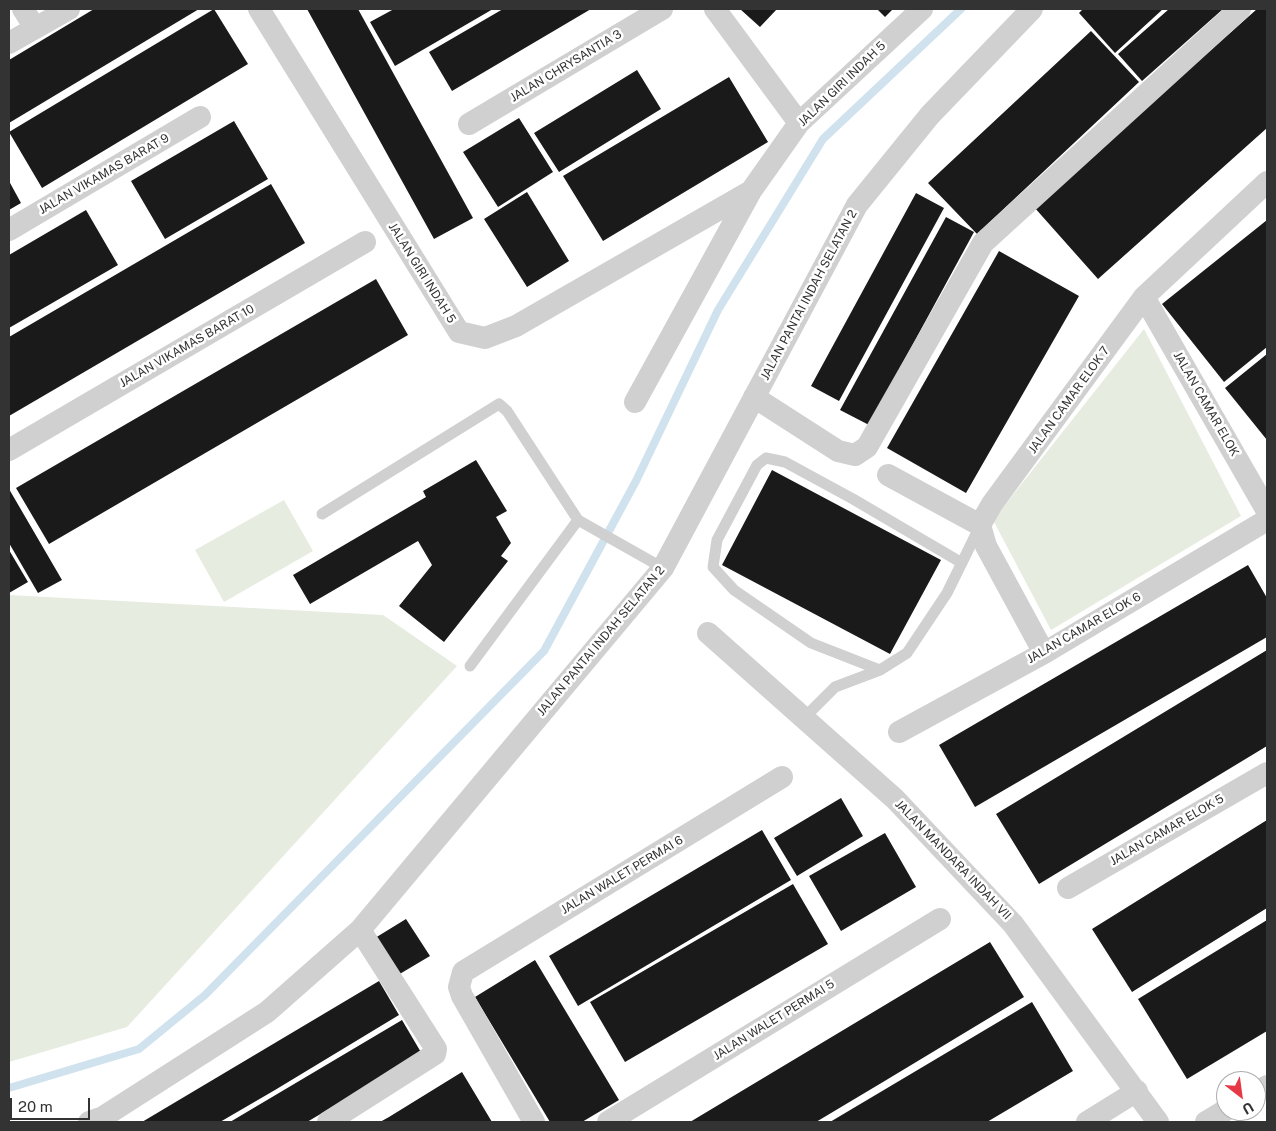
<!DOCTYPE html>
<style>
body{margin:0}
#map{position:relative;width:1276px;height:1131px;overflow:hidden;background:#fff;font-family:"Public Sans",sans-serif}
canvas{display:block}
.frame{position:absolute;inset:0;border:10px solid #333;pointer-events:none}
.north{position:absolute;left:1216px;top:1071px;width:50px;height:50px;box-sizing:border-box;background:#fff;border:1px solid #adadad;border-radius:50%;rotate:150deg;font-size:14px;font-weight:700;line-height:20px;text-align:center;color:#333}
.north::after{content:'';display:block;margin:auto;width:18px;height:22px;background:#e63946;clip-path:polygon(50% 0,100% 100%,50% 72%,0 100%)}
.scale{position:absolute;left:10px;top:1098px;width:80px;height:22px;box-sizing:border-box;border:2px solid #333;border-top:0;padding-left:6px;font-size:15px;line-height:18px;white-space:nowrap;color:#333;-webkit-text-stroke:4px #fff;paint-order:stroke}
</style>
<div id="map">
<canvas width="1276" height="1131"></canvas>
<div class="frame"></div>
<div class="north">U</div>
<div class="scale">20 m</div>
</div>
<script>
const ctx = document.querySelector('canvas').getContext('2d');
ctx.lineJoin = 'round';
function fillPath(path, color) {
  ctx.fillStyle = color;
  ctx.fill(path, 'evenodd');
}
function poly(rows) {
  const path = new Path2D();
  for (const r of rows) {
    path.moveTo(r[0], r[1]);
    for (let i = 2; i < r.length; i += 2) path.lineTo(r[i], r[i + 1]);
  }
  return path;
}
function strokePath(path, color, width, dash) {
  ctx.strokeStyle = color;
  ctx.lineWidth = width;
  ctx.lineCap = dash ? 'butt' : 'round';
  ctx.setLineDash(dash || []);
  ctx.stroke(path);
}
function write(font, color, halo, rows, align = 'center') {
  ctx.font = font + ' "Public Sans",sans-serif';
  ctx.lineWidth = 5;
  ctx.setLineDash([]);
  ctx.textBaseline = 'middle';
  ctx.strokeStyle = halo;
  ctx.fillStyle = color;
  for (const [text, x, y, turn = 0] of rows) {
    ctx.save();
    ctx.translate(x, y);
    ctx.rotate((+turn || 0) * Math.PI / 180);
    ctx.textAlign = isNaN(turn) ? turn : align;
    if (halo) ctx.strokeText(text, 0, 0);
    ctx.fillText(text, 0, 0);
    ctx.restore();
  }
}
fillPath(poly([
 [1144,329,1241,516,1051,630,993,520],
 [284,500,313,551,224,602,195,550],
 [9,595,383,615,457,666,127,1027,9,1062]
]), '#e6ecdf');
strokePath(poly([
 [9,1088,139,1049,205,995,544,651,636,481,718,310,823,139,961,9]
]), '#cfe2ee', 8);
fillPath(poly([
 [94,9,199,9,9,123,9,60],
 [214,9,248,64,42,188,9,132],
 [307,9,358,9,473,218,434,239],
 [394,9,493,9,395,66,370,22],
 [503,9,591,9,452,91,429,52],
 [740,9,777,9,760,27],
 [877,9,893,9,885,17],
 [1083,9,1163,9,1115,53,1079,13],
 [1169,9,1223,9,1142,81,1118,54],
 [1257,9,1267,9,1267,128,1098,279,1034,207],
 [1091,31,1139,82,977,234,928,183],
 [637,70,661,109,559,172,534,133],
 [729,77,768,142,603,241,563,176],
 [519,118,553,172,498,207,463,152],
 [234,121,268,179,165,239,131,181],
 [9,181,21,203,9,210],
 [271,184,305,243,9,416,9,337],
 [527,192,569,261,527,287,484,219],
 [916,193,944,208,839,401,811,386],
 [86,210,118,265,9,328,9,255],
 [946,217,974,232,869,425,840,410],
 [1267,220,1267,347,1224,382,1162,304],
 [999,251,1079,296,966,493,887,448],
 [376,279,408,335,49,544,16,488],
 [1267,354,1267,440,1225,388],
 [476,460,507,511,496,517,511,543,501,556,508,561,444,642,399,606,432,565,418,541,310,604,293,575,426,497,423,491],
 [772,470,941,560,890,654,722,565],
 [9,489,62,580,38,593,9,543],
 [9,550,28,582,9,593],
 [1248,565,1267,598,1267,637,975,807,939,745],
 [1267,650,1267,746,1039,884,996,814],
 [841,798,863,836,797,876,774,838],
 [1267,820,1267,908,1132,992,1092,929],
 [762,830,791,880,578,1006,549,956],
 [885,833,916,887,841,931,809,876],
 [793,884,828,944,625,1062,590,1002],
 [406,919,430,956,398,975,375,938],
 [1267,920,1267,1031,1187,1079,1138,999],
 [990,942,1024,997,883,1082,816,1122,690,1122],
 [535,960,619,1100,582,1122,550,1122,475,997],
 [379,981,399,1015,275,1090,220,1122,142,1122],
 [1032,1002,1073,1071,987,1122,830,1122],
 [402,1020,422,1054,307,1122,230,1122],
 [462,1072,492,1122,380,1122,389,1117]
]), '#1a1a1a');
strokePath(poly([
 [322,514,499,404,507,411,578,520,663,568],
 [470,666,578,520],
 [880,670,811,643,734,590,713,567,717,540,757,465,766,458,785,462,853,499,962,563],
 [804,718,835,687,880,670,907,653,947,593,979,528]
]), '#d0d0d0', 11);
strokePath(poly([
 [23,9,35,28],
 [259,9,459,332,485,338,516,326,751,191],
 [715,9,799,123],
 [9,43,69,9],
 [469,124,662,9],
 [9,230,200,117],
 [1144,297,1267,511],
 [754,397,838,451,855,455,867,447,983,243,1240,9],
 [635,402,751,191,799,123,922,9],
 [9,450,365,242],
 [888,475,980,525],
 [708,633,895,799,1013,924,1158,1122],
 [1044,653,986,546,980,525,992,504,1144,297,1267,182],
 [899,732,1044,653,1267,520],
 [1068,888,1267,773],
 [1256,1093,1267,1086],
 [89,1122,103,1117,267,1012,360,930,663,568,857,205,930,115,1032,9],
 [328,1122,435,1054,436,1049,360,930],
 [534,1122,462,996,459,987,463,972,782,777],
 [608,1122,940,919],
 [1087,1122,1137,1091],
 [1206,1122,1226,1110]
]), '#d0d0d0', 22);
write('12px', '#333', '#fff', [
 ["JALAN CHRYSANTIA 3",566,66,-31],
 ["JALAN GIRI INDAH 5",842,84,-44],
 ["JALAN VIKAMAS BARAT 9",104,174,-30],
 ["JALAN GIRI INDAH 5",422,273,58],
 ["JALAN PANTAI INDAH SELATAN 2",809,295,-62],
 ["JALAN VIKAMAS BARAT 10",187,346,-30],
 ["JALAN CAMAR ELOK 7",1069,400,-54],
 ["JALAN CAMAR ELOK",1206,404,60],
 ["JALAN CAMAR ELOK 6",1084,628,-30],
 ["JALAN PANTAI INDAH SELATAN 2",601,641,-50],
 ["JALAN CAMAR ELOK 5",1167,830,-30],
 ["JALAN MANDARA INDAH VII",953,860,46],
 ["JALAN WALET PERMAI 6",622,875,-31],
 ["JALAN WALET PERMAI 5",774,1020,-32]
]);
</script>
